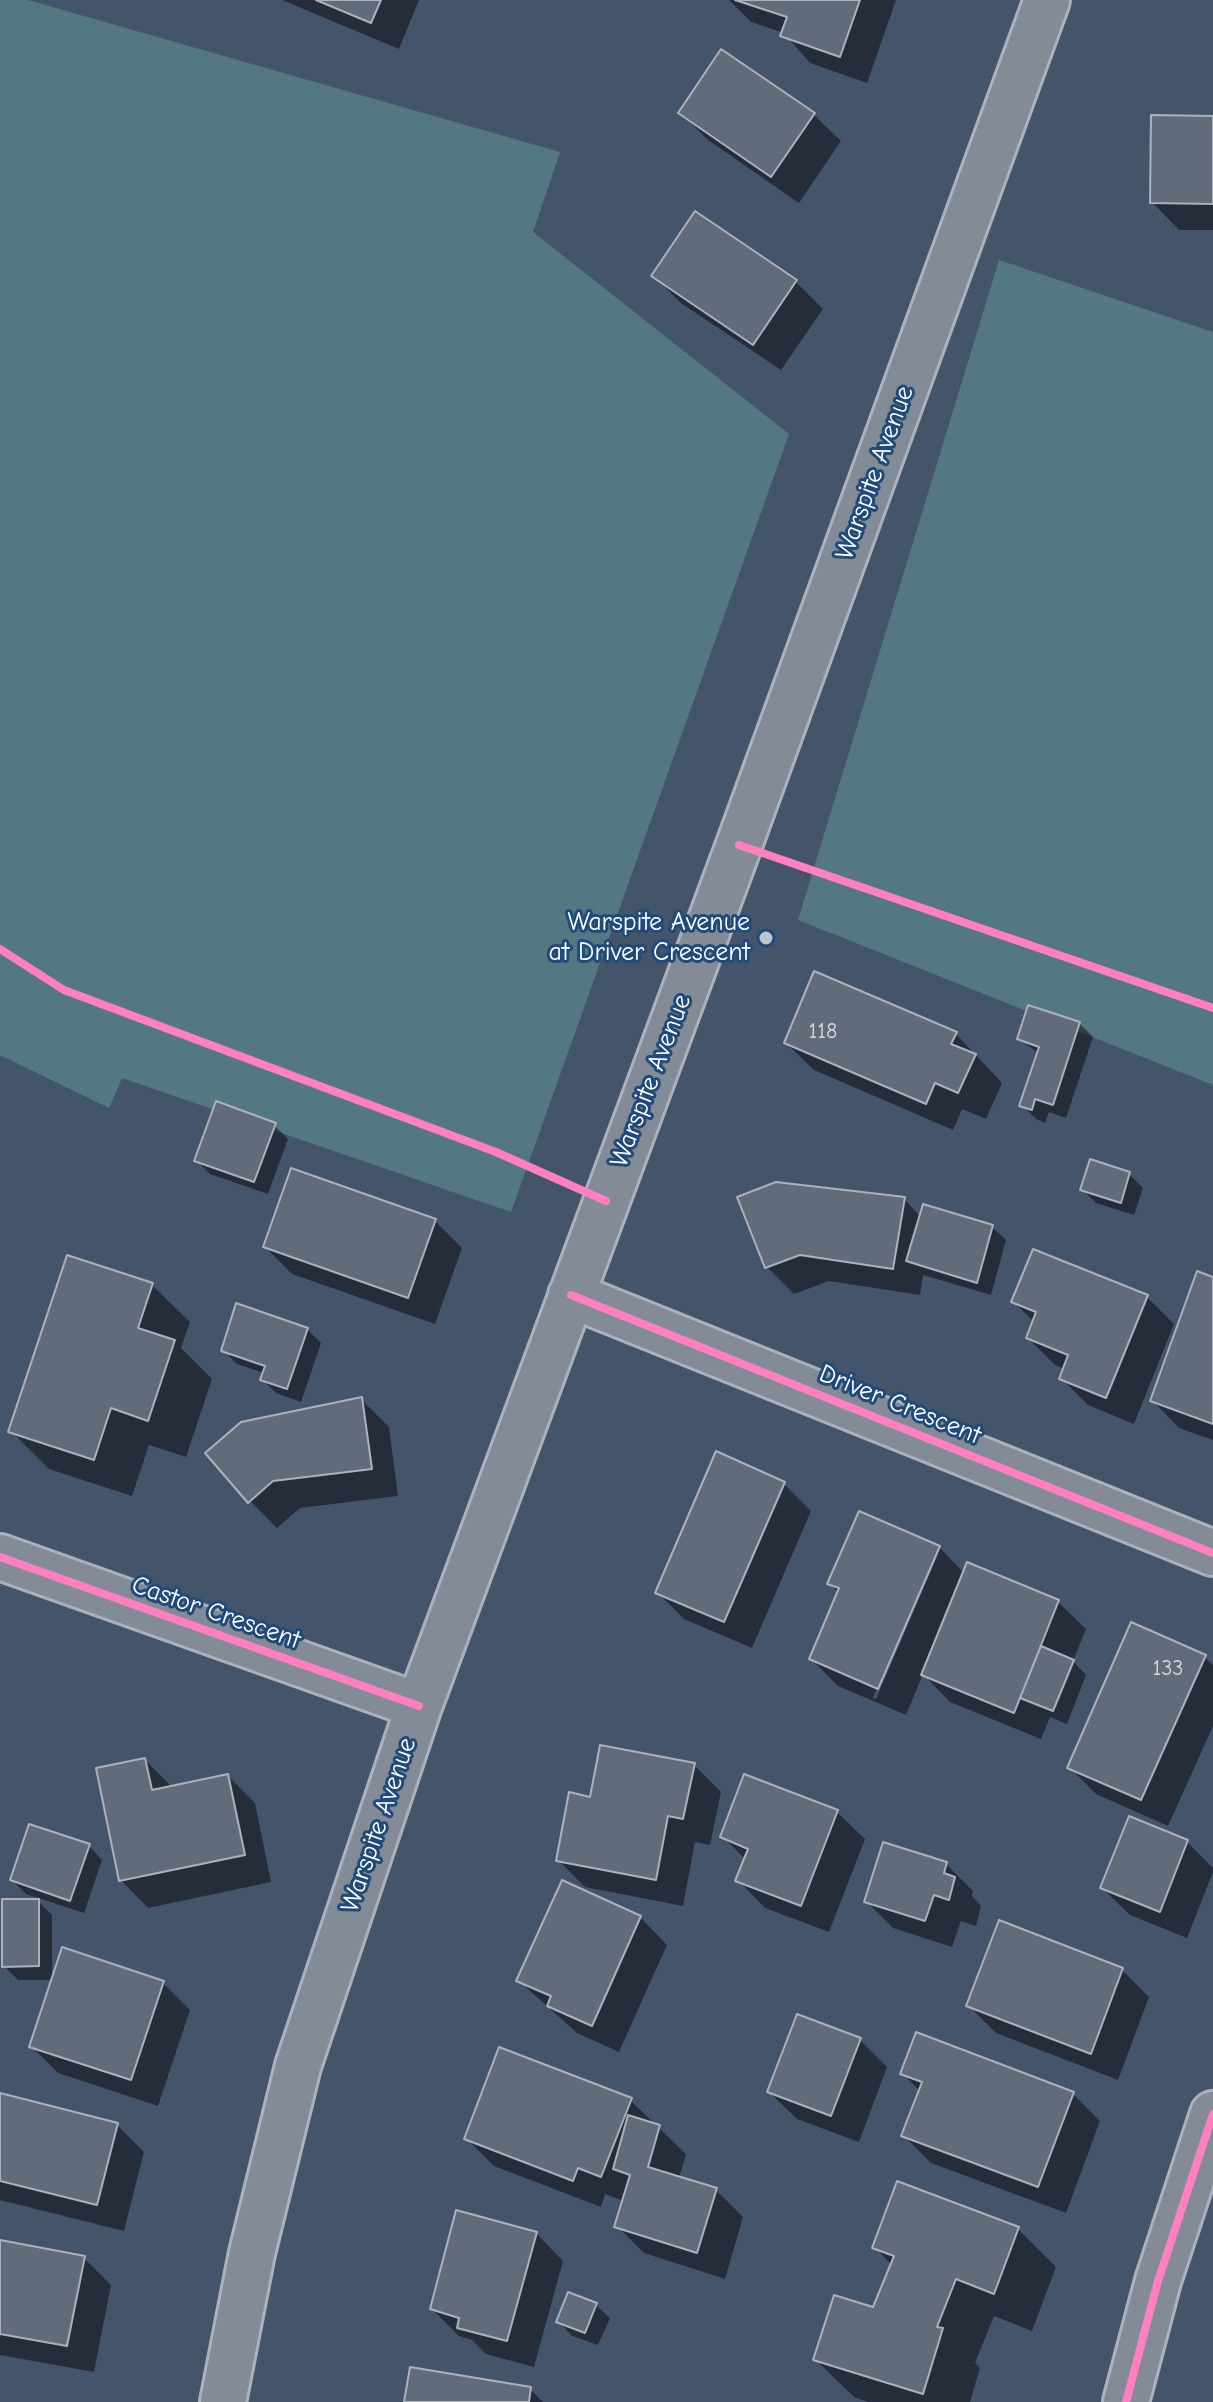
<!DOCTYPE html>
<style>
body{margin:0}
canvas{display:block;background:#44556b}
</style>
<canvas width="1213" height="2402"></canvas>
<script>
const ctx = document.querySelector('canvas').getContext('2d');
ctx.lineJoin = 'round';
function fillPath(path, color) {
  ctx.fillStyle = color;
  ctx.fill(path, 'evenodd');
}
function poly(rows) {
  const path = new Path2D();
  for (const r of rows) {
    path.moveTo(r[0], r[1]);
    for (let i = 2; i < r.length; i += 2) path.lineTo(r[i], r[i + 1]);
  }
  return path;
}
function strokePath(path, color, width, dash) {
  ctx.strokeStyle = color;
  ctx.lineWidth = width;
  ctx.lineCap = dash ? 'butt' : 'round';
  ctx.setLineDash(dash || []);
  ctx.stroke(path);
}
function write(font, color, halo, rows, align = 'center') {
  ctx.font = font + ' "Comic Neue",sans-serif';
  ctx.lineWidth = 6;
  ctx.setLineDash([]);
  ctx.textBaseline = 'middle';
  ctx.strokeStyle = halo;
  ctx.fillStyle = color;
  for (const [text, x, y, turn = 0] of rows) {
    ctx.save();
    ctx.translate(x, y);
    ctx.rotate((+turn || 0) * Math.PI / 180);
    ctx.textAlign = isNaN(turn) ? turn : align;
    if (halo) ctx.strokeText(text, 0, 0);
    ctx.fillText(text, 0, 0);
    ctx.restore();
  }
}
fillPath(poly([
 [0,0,28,0,560,152,533,232,789,434,511,1212,122,1078,109,1108,0,1055],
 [999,260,1213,332,1213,1085,798,920]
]), '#537881');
fillPath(poly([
 [282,0,419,0,399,49],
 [729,0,896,0,867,83,810,63,784,33,751,22],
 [681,113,813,114,841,141,799,203,708,140],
 [1213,118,1213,230,1179,230,1152,202],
 [696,214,796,282,823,309,781,370,681,303,654,276],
 [1079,1023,1093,1037,1066,1118,1049,1112,1045,1123,1036,1119,1022,1105,1039,1054,1019,1038],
 [956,1034,1002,1083,986,1119,962,1109,953,1130,814,1070,786,1043],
 [274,1125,288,1139,268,1194,210,1174,196,1160],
 [1129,1174,1143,1188,1134,1215,1096,1203,1082,1189],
 [904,1199,921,1217,992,1227,1006,1240,991,1295,923,1275,920,1295,829,1281,794,1294,767,1267],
 [435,1221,462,1248,435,1324,292,1274,265,1247],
 [1213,1279,1213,1440,1179,1428,1152,1400],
 [152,1285,190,1322,181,1348,212,1379,186,1457,149,1445,132,1496,49,1469,11,1431],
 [1147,1297,1174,1324,1134,1424,1088,1405,1061,1378,1065,1369,1055,1365,1028,1338,1034,1322,1013,1301],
 [307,1329,321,1343,301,1402,276,1393,262,1379,264,1373,237,1364,223,1350],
 [361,1399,389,1427,398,1496,300,1508,277,1528,250,1501],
 [784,1484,811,1511,752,1648,684,1619,657,1592],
 [939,1547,964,1573,968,1564,1058,1602,1086,1629,1073,1661,1086,1675,1067,1724,1050,1717,1041,1739,950,1702,923,1674,906,1715,838,1686,811,1659,839,1593,829,1583],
 [933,1557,937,1557,876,1699,873,1698],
 [1204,1657,1213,1665,1213,1726,1168,1826,1096,1794,1069,1767],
 [145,1760,172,1787,228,1776,255,1803,271,1882,148,1908,121,1880],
 [694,1765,721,1792,710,1845,695,1842,683,1906,585,1887,558,1860,591,1799],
 [745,1777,837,1812,865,1839,829,1932,765,1908,738,1880,746,1860,722,1836],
 [1187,1842,1213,1868,1213,1872,1187,1938,1130,1915,1102,1888],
 [89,1846,102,1860,84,1913,26,1894,12,1880],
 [946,1864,973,1891,972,1896,981,1906,976,1926,961,1921,952,1947,893,1928,866,1901],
 [38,1901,52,1915,52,1980,18,1980,4,1966],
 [640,1917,667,1945,619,2052,577,2033,519,1981],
 [1122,1970,1149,1997,1118,2080,996,2033,969,2006],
 [163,1983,190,2010,158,2106,58,2073,31,2046],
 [860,2040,887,2067,859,2142,797,2119,769,2092],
 [903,2074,1073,2094,1100,2121,1066,2213,931,2163,904,2136,920,2091],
 [0,2095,117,2125,144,2152,124,2231,0,2200],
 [630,2100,686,2154,679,2179,716,2190,743,2217,725,2279,644,2253,617,2226,624,2201,605,2194,601,2207,494,2166,466,2138],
 [1018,2229,1056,2267,1032,2331,994,2316,975,2363,980,2368,970,2402,868,2402,854,2397,816,2360,874,2309,892,2265,874,2247],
 [536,2233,563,2261,534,2367,486,2354,472,2340,459,2336,432,2309],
 [0,2242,84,2258,111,2285,94,2372,0,2355],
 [596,2305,610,2318,598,2345,572,2336,559,2322],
 [530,2389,543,2402,406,2402]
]), '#0007');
const building = poly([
 [316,0,381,0,371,23,316,0],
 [735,0,860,0,840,57,780,36,787,17,735,0],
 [721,49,815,113,771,177,678,113,721,49],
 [1151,115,1213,116,1213,204,1150,203,1151,115],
 [695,211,797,280,753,345,651,276,695,211],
 [814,971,957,1032,951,1044,976,1054,958,1093,935,1083,926,1104,784,1043,814,971],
 [1028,1005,1080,1022,1053,1105,1035,1099,1032,1110,1019,1106,1039,1047,1017,1039,1028,1005],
 [216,1101,276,1123,254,1182,194,1161,216,1101],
 [1090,1159,1130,1172,1121,1203,1080,1190,1090,1159],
 [291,1168,436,1219,408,1298,263,1247,291,1168],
 [776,1182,905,1197,893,1269,800,1255,765,1268,737,1197,776,1182],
 [923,1204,993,1225,977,1283,906,1261,923,1204],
 [1033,1249,1148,1295,1106,1398,1059,1379,1068,1355,1026,1338,1036,1312,1011,1302,1033,1249],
 [67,1255,153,1283,138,1328,175,1340,148,1421,111,1408,94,1460,8,1432,67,1255],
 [1197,1271,1213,1277,1213,1424,1150,1401,1197,1271],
 [236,1303,308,1328,287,1389,260,1380,265,1366,221,1351,236,1303],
 [362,1397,372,1469,273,1481,248,1503,205,1453,241,1422,362,1397],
 [716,1451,785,1482,724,1622,655,1593,716,1451],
 [859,1511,940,1546,878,1689,809,1659,839,1588,827,1584,859,1511],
 [967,1562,1059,1600,1014,1713,921,1675,967,1562],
 [1131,1622,1206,1655,1141,1800,1067,1768,1131,1622],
 [1041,1646,1074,1660,1053,1711,1020,1698,1041,1646],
 [600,1745,695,1763,683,1819,668,1816,656,1880,556,1861,569,1792,590,1797,600,1745],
 [145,1758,152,1790,228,1774,245,1855,119,1881,96,1768,145,1758],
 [744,1774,838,1810,801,1906,735,1881,748,1849,720,1837,744,1774],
 [1129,1816,1188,1840,1160,1912,1100,1888,1129,1816],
 [29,1824,90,1844,70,1901,10,1880,29,1824],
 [883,1842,947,1862,944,1873,955,1877,949,1900,934,1895,925,1921,864,1902,883,1842],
 [562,1880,641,1916,592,2026,547,2006,551,1996,516,1981,562,1880],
 [2,1899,39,1899,39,1966,2,1967,2,1899],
 [999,1920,1123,1968,1091,2054,966,2006,999,1920],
 [62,1947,164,1981,131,2080,29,2047,62,1947],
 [797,2014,861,2038,831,2116,767,2092,797,2014],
 [916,2032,1074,2092,1038,2187,901,2136,922,2082,900,2074,916,2032],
 [499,2047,632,2098,601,2177,578,2168,573,2181,464,2139,499,2047],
 [0,2093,118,2123,97,2205,0,2181,0,2093],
 [628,2115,660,2125,648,2167,717,2188,697,2253,614,2227,630,2175,613,2169,628,2115],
 [897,2181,1019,2227,994,2294,956,2279,937,2327,943,2328,923,2394,813,2360,834,2295,873,2307,894,2256,872,2248,897,2181],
 [456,2210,537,2232,507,2341,457,2328,459,2318,430,2309,456,2210],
 [0,2240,85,2256,67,2346,0,2334,0,2240],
 [568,2292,597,2303,585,2333,556,2322,568,2292],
 [410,2367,531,2387,529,2402,404,2402,410,2367]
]);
fillPath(building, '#616b79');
strokePath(building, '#abb2bc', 2);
const street = poly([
 [1126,2402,1158,2281,1213,2114]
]);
const secondary = poly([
 [571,1295,1213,1553],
 [0,1557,419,1706],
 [223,2402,252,2253,298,2066,419,1706,739,845,1047,0]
]);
strokePath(street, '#abb2bc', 50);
strokePath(secondary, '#abb2bc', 50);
strokePath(street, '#828b96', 44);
strokePath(secondary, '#828b96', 44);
strokePath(poly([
 [739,845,1213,1008],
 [0,949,64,990,496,1152,606,1201],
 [571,1295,1213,1553],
 [0,1557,419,1706],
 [1126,2402,1158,2281,1213,2114]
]), '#ff80c0', 8);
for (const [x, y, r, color] of [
 [766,938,8,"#bec4cb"]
]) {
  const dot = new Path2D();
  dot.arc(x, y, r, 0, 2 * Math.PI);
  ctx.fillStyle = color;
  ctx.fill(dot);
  strokePath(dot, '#1f4a7a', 3);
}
write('22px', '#d8dade', null, [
 ["118",823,1032],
 ["133",1168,1669]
]);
write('26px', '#fff', '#1f4a7a', [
 ["Warspite Avenue",875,473,-70],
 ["Warspite Avenue",651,1081,-69],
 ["Driver Crescent",900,1405,22],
 ["Castor Crescent",216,1613,19],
 ["Warspite Avenue",379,1825,-71]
]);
write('26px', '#fff', '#1f4a7a', [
 ["Warspite Avenue",750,923],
 ["at Driver Crescent",750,953]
], 'right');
</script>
